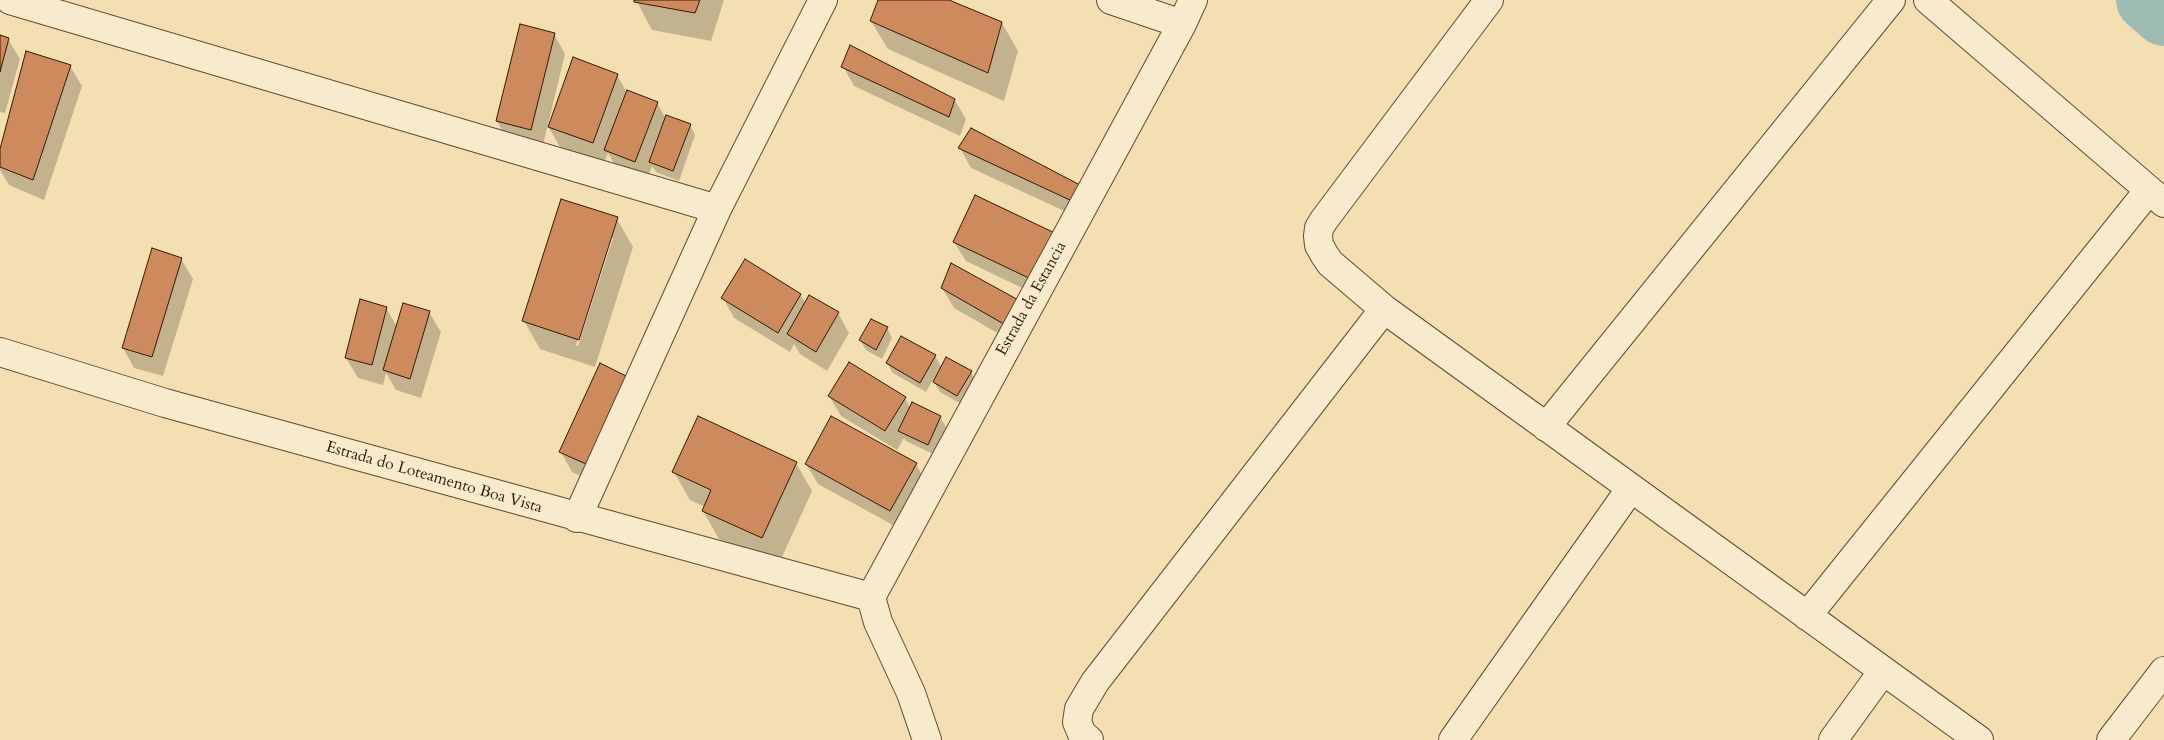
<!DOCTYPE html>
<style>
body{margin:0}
canvas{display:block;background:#f3dfb2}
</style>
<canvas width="2164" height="740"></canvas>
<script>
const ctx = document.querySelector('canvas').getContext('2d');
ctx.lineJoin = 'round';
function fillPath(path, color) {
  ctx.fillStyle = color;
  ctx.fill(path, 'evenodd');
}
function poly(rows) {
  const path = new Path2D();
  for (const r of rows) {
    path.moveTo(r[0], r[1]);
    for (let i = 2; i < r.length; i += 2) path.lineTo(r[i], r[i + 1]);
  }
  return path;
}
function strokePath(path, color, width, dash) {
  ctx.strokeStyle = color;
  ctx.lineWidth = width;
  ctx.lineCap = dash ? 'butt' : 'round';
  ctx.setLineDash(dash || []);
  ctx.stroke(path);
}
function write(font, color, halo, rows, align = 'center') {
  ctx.font = font + ' Cardo,serif';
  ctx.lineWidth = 5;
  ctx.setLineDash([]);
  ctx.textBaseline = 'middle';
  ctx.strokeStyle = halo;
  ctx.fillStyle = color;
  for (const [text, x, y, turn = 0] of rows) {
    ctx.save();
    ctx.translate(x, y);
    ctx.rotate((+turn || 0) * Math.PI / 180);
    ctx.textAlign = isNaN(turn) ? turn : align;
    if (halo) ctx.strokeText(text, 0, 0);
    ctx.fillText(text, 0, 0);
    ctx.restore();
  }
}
fillPath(poly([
 [636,0,724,0,711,41,652,30],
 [879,0,945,0,1002,23,1018,51,1004,101,888,49,871,21],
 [554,34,565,54,542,149,508,141,497,121],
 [0,37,8,39,20,59,5,113,0,112],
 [70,66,82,86,44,200,9,185,0,170,0,154],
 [843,66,954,99,966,119,960,136,854,86],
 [617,75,626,91,657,103,666,119,690,125,695,135,679,181,656,172,652,166,647,181,617,169,608,153,604,163,560,147,548,126],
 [960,148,1081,187,1084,220,971,168],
 [975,197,1045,299,966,261,954,242],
 [617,219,633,247,595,367,540,349,524,321],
 [610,238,613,238,578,346,576,345],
 [181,259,193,279,163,376,134,368,123,348],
 [942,288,1033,323,1020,346,954,308],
 [800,294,806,304,838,313,849,333,827,371,800,354,794,344,790,352,734,318,723,298],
 [386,308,397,327,429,312,441,332,421,398,396,390,386,373,383,385,358,378,346,358],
 [887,328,892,338,882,359,866,350,860,340],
 [935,356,942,368,971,372,976,382,963,405,940,392,933,380,926,392,893,373,887,363],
 [626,377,637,397,597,484,572,472,561,452],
 [829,396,905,398,910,408,940,417,946,427,933,454,906,441,904,438,897,450,841,416],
 [796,463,812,491,778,566,719,539,703,511,705,507,690,500,674,472],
 [806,464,916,464,927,484,902,530,818,484]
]), '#0003');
strokePath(poly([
 [2147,0,2164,15]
]), '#9ebbb4', 62);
const building = poly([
 [634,0,700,0,695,13,634,2,634,0],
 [878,0,949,0,1002,22,988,73,870,21,878,0],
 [520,24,555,33,531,130,496,121,520,24],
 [0,35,9,38,0,72,0,35],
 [850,45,955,99,949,117,841,67,850,45],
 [26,51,71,65,33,180,0,167,0,149,26,51],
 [573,57,618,74,593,143,548,127,573,57],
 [627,90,658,102,635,162,604,150,627,90],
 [666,115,691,124,673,171,649,162,666,115],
 [971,128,1082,186,1072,201,958,148,971,128],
 [975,195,1059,235,1033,280,953,242,975,195],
 [561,199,618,217,579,340,522,321,561,199],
 [152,248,182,258,152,357,122,348,152,248],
 [745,259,801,294,778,333,721,298,745,259],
 [951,263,1022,302,1009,327,941,288,951,263],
 [809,295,839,312,816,352,787,334,809,295],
 [360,299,387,307,372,365,345,358,360,299],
 [403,303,430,311,410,379,383,370,403,303],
 [871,319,888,327,876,350,859,340,871,319],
 [901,336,936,355,920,383,886,363,901,336],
 [946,357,972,371,957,396,933,382,946,357],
 [849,362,906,397,885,431,828,396,849,362],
 [600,363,626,376,586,464,559,452,600,363],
 [912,402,941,416,928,445,898,431,912,402],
 [698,416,797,462,762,538,702,511,711,490,672,472,698,416],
 [831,416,917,463,890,511,805,464,831,416]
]);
fillPath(building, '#cd8a5d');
strokePath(building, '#341808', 1);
const minor = poly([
 [10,0,717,209],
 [1111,0,1182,24],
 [1489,0,1324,220,1319,228,1318,236,1319,245,1324,254,1330,263,1384,309,1979,740],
 [1928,0,2164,203],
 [0,352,165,403,871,597],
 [1546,427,1891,0],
 [577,518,717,209,823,0],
 [871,597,1182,24,1193,0],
 [871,597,878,622,911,693,927,740],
 [1807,616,2149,190],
 [1089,740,1082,734,1077,722,1079,709,1095,682,1384,309],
 [1453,740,1631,488],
 [1833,740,1883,671],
 [2111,740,2164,671]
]);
strokePath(minor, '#644a32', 30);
strokePath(minor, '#f7eacd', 28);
write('16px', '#341808', '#f7eacd', [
 ["Estrada da Estancia",1032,299,-61],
 ["Estrada do Loteamento Boa Vista",434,478,16]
]);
</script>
